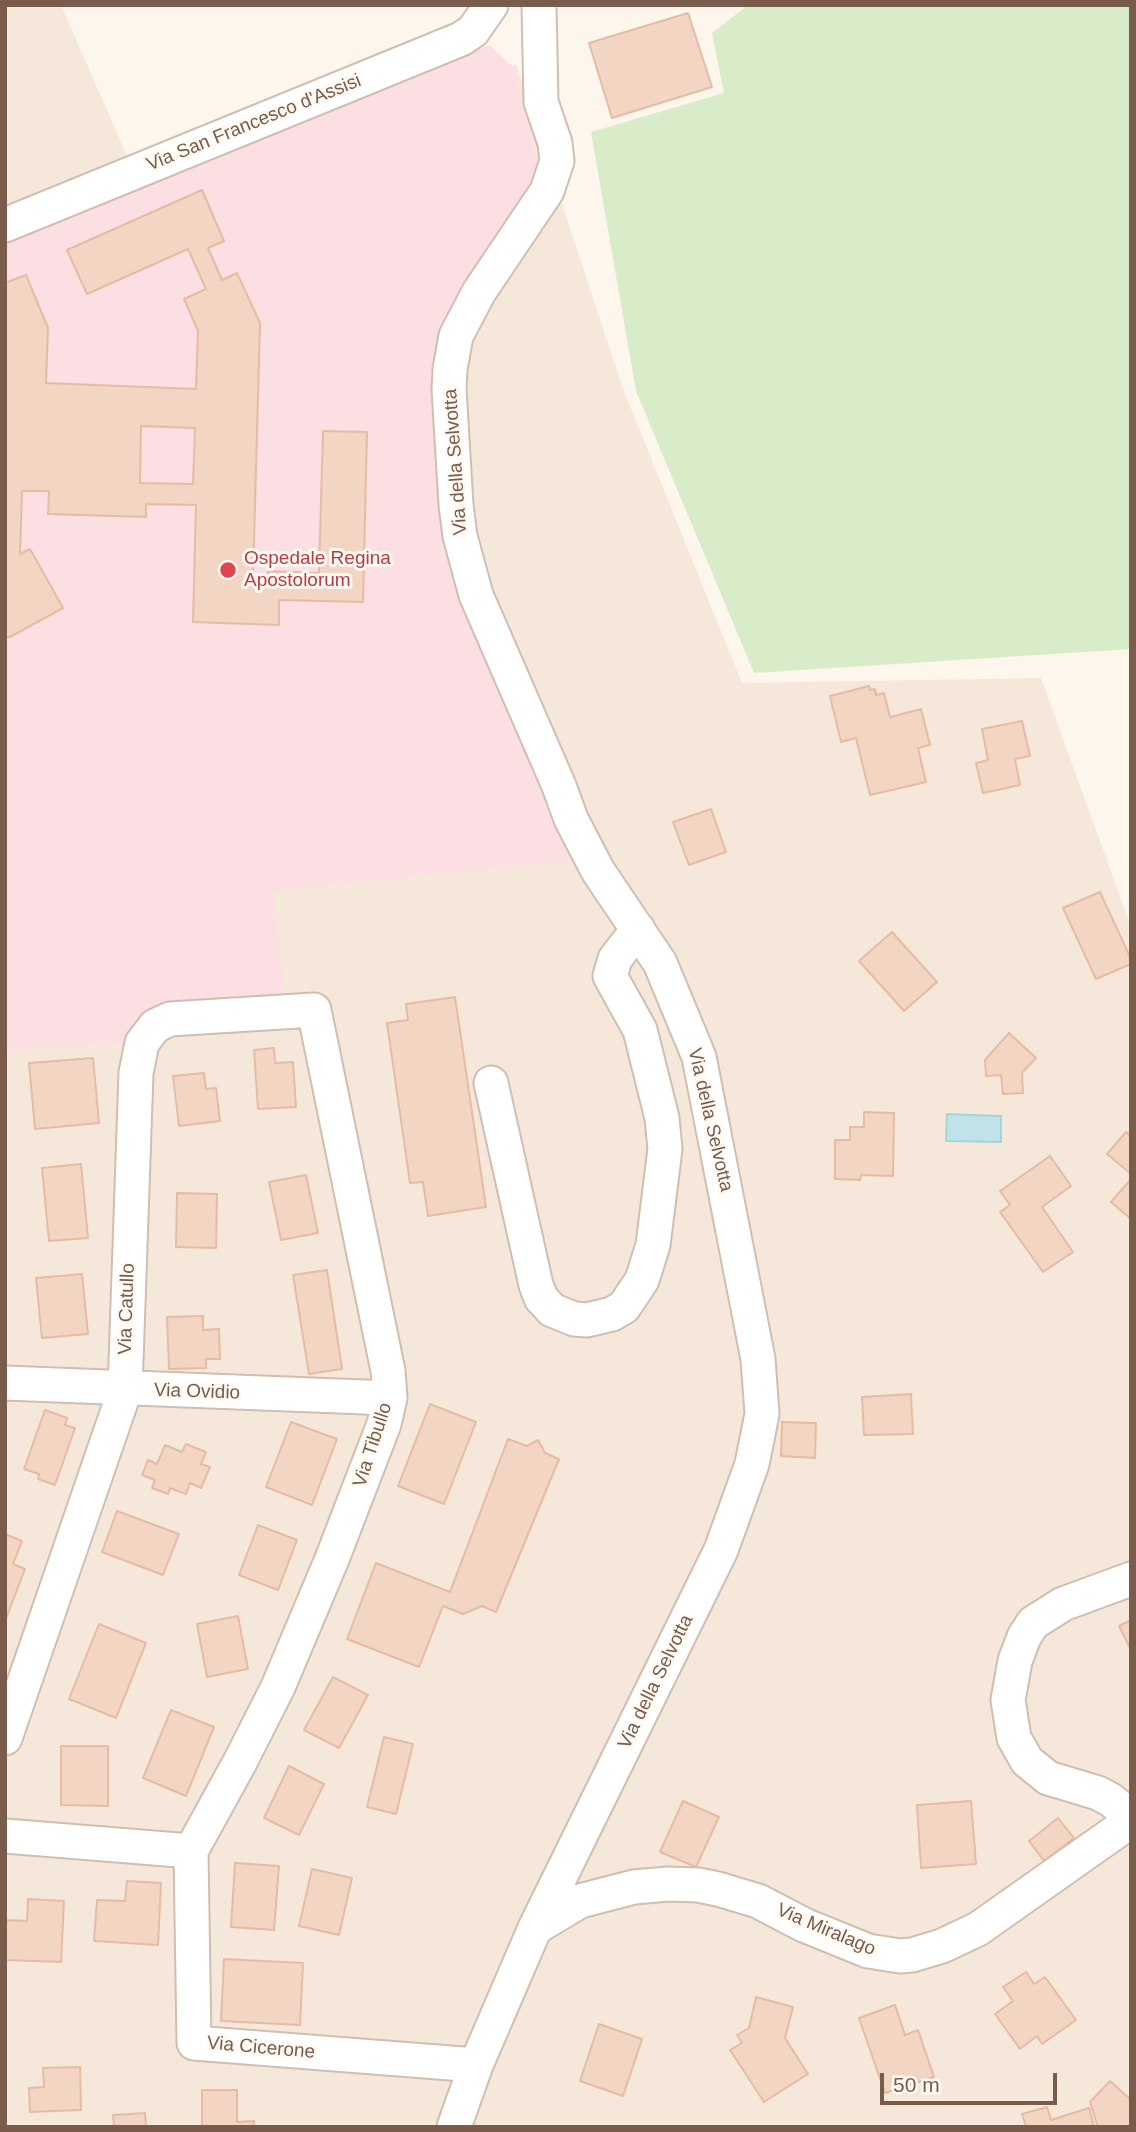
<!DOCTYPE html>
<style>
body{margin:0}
#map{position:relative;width:1136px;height:2132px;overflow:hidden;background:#fdf6ec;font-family:Helvetica,sans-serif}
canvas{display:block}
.frame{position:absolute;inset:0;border:7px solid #7a5c4d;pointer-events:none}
.scale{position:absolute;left:880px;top:2073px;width:177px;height:32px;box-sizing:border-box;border:4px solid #7a5c4d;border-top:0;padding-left:9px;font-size:21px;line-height:24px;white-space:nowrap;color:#7a5c4d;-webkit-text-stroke:5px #fffaf3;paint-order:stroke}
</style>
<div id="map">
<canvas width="1136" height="2132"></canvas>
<div class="frame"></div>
<div class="scale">50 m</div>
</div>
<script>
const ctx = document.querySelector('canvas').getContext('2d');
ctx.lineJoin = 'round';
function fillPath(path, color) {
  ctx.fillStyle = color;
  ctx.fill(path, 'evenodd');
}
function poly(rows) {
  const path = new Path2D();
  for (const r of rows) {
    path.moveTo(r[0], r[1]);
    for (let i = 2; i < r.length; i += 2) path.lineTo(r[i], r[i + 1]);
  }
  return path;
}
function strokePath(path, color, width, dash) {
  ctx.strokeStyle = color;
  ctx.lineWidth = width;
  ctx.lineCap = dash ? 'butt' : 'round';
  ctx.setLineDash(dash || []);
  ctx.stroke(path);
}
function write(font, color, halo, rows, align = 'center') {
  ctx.font = font + ' Helvetica,sans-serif';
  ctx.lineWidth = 6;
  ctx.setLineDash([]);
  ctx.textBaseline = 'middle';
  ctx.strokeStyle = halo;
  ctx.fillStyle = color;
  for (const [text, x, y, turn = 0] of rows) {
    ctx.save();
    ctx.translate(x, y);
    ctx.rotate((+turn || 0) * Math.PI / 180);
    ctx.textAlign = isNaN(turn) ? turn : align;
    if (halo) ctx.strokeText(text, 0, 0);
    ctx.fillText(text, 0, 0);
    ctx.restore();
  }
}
fillPath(poly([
 [5,5,61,5,144,195,516,64,623,389,742,683,1041,678,1131,927,1131,2127,5,2127]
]), '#f5e8da');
fillPath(poly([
 [489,45,514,68,537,161,535,175,456,297,434,343,431,386,443,544,460,597,575,860,273,891,285,996,157,1006,145,1014,124,1043,5,1050,5,235]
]), '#fbdfe3');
fillPath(poly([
 [748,5,1131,5,1131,649,754,673,636,391,591,132,724,93,712,33]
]), '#d8ecc9');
const water = poly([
 [947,1114,1001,1116,1001,1142,946,1141,947,1114]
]);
fillPath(water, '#bfe3e8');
strokePath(water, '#a5d3da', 2);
const building = poly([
 [688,13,712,87,612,118,589,43,688,13],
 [202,190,224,241,208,248,222,280,237,273,260,323,253,577,268,578,268,571,319,573,323,431,367,432,363,602,279,600,279,625,193,622,196,505,146,504,146,517,48,514,49,491,22,491,20,554,30,549,63,608,10,637,5,637,5,283,26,275,48,328,46,383,196,389,198,331,184,299,206,289,188,249,87,294,67,250,202,190],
 [141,426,195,428,193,484,140,483,141,426],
 [869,686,870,690,875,689,876,695,884,693,890,717,921,709,930,745,918,748,926,782,870,795,856,738,841,742,830,696,869,686],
 [1022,721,1030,756,1015,759,1020,785,983,793,976,763,988,760,982,729,1022,721],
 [711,809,726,852,689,865,673,822,711,809],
 [1100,892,1131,959,1131,964,1096,979,1063,908,1100,892],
 [892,932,937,982,904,1011,859,961,892,932],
 [455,997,486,1207,428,1216,423,1182,410,1183,387,1023,408,1020,406,1004,455,997],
 [1009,1033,1036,1058,1022,1073,1023,1093,1003,1094,1001,1075,986,1076,985,1060,1009,1033],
 [274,1048,275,1063,293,1062,296,1107,258,1109,254,1050,274,1048],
 [93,1058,99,1123,35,1129,29,1063,93,1058],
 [204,1073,206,1089,216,1088,220,1121,179,1126,173,1076,204,1073],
 [864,1112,894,1113,893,1176,861,1175,860,1180,835,1179,835,1140,850,1140,850,1127,864,1127,864,1112],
 [1126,1132,1131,1136,1131,1174,1107,1154,1126,1132],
 [1050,1156,1071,1186,1042,1207,1073,1252,1043,1272,1000,1212,1010,1205,1000,1191,1050,1156],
 [81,1164,88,1238,49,1241,42,1168,81,1164],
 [306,1175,318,1233,281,1240,269,1182,306,1175],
 [1131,1179,1131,1219,1111,1202,1131,1179],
 [177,1193,217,1194,216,1248,176,1247,177,1193],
 [327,1270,342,1369,309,1374,293,1275,327,1270],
 [82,1274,88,1334,42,1338,36,1278,82,1274],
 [203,1316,203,1330,219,1329,220,1359,206,1359,206,1368,169,1369,167,1317,203,1316],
 [911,1394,913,1434,864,1435,862,1397,911,1394],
 [430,1404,476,1422,444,1504,398,1486,430,1404],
 [45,1410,67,1418,65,1425,75,1428,55,1485,38,1479,39,1474,24,1469,45,1410],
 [291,1422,337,1439,312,1505,266,1487,291,1422],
 [782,1422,816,1423,815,1458,781,1456,782,1422],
 [508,1439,527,1446,538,1440,545,1453,559,1459,496,1612,482,1606,463,1614,443,1606,419,1667,347,1639,376,1563,450,1592,508,1439],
 [186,1444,206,1452,201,1464,210,1467,201,1488,190,1483,186,1494,170,1488,168,1494,152,1488,155,1480,142,1475,148,1460,157,1464,165,1445,182,1452,186,1444],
 [117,1511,179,1534,163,1575,102,1552,117,1511],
 [258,1525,297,1540,278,1590,239,1575,258,1525],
 [5,1534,22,1541,13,1564,25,1569,5,1621,5,1534],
 [238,1616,248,1669,207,1677,197,1624,238,1616],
 [1131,1620,1131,1650,1119,1626,1131,1620],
 [99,1624,146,1643,116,1718,69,1699,99,1624],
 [333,1677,368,1695,339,1748,304,1730,333,1677],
 [171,1710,214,1727,186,1796,143,1778,171,1710],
 [384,1737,413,1744,396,1814,367,1807,384,1737],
 [61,1746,108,1746,108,1806,61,1805,61,1746],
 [289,1766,324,1784,299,1835,264,1818,289,1766],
 [683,1801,719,1817,696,1867,660,1852,683,1801],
 [971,1801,976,1864,921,1868,917,1805,971,1801],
 [1058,1818,1074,1838,1044,1861,1029,1841,1058,1818],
 [235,1863,279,1866,274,1930,231,1927,235,1863],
 [312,1869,352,1878,339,1935,299,1926,312,1869],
 [127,1881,161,1883,158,1945,94,1941,97,1900,125,1901,127,1881],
 [28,1899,64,1901,61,1962,5,1960,5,1920,27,1921,28,1899],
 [224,1959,303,1963,300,2025,221,2021,224,1959],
 [1026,1972,1034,1984,1045,1977,1076,2020,1042,2044,1037,2036,1020,2049,995,2014,1013,2001,1003,1987,1026,1972],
 [756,1997,793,2007,785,2038,808,2074,764,2102,730,2050,742,2043,737,2035,749,2028,756,1997],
 [895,2005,905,2035,918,2030,934,2077,885,2093,859,2018,895,2005],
 [599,2024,642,2039,623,2096,580,2081,599,2024],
 [80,2067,81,2110,30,2112,29,2088,44,2087,43,2068,80,2067],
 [1110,2081,1131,2100,1131,2127,1098,2127,1090,2102,1110,2081],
 [202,2090,237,2090,237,2122,254,2121,254,2127,202,2127,202,2090],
 [1047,2107,1051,2120,1089,2108,1094,2127,1026,2127,1022,2114,1047,2107],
 [145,2113,146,2127,114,2127,113,2115,145,2113]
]);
fillPath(building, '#f3d5c3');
strokePath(building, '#e6bba3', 2);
const minor = poly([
 [5,225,461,39,473,31,491,5],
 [491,1083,536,1285,541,1298,552,1310,574,1319,587,1320,612,1314,624,1307,642,1280,653,1245,665,1149,662,1118,640,1030,610,976,615,959,638,929],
 [5,1383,390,1398],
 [1131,1579,1063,1604,1033,1623,1024,1637,1015,1661,1008,1700,1014,1738,1027,1761,1048,1778,1098,1793,1111,1800,1131,1817],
 [5,1738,125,1390,136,1073,142,1043,155,1026,170,1019,314,1010,388,1371,390,1398,384,1424,332,1559,278,1687,240,1762,191,1851],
 [5,1836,191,1851],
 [191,1851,194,2043,476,2065],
 [535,1928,580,1901,634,1887,668,1884,698,1885,718,1889,758,1901,804,1925,868,1951,900,1956,912,1955,942,1946,978,1929,1131,1821],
 [454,2127,476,2065,535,1928,721,1550,752,1464,762,1414,758,1359,699,1057,660,963,598,871,571,819,559,786,476,595,460,536,456,505,449,389,450,369,456,336,479,292,547,191,557,161,555,143,541,102,539,5]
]);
strokePath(minor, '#d1beb0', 37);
strokePath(minor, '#fff', 33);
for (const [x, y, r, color] of [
 [228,570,9,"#e0444e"]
]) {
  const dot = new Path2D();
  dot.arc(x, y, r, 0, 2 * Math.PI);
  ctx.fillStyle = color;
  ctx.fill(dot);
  strokePath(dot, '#fffaf3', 2.5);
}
write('19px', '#7a5c4d', '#fffaf3', [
 ["Via San Francesco d'Assisi",254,123,-22],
 ["Via della Selvotta",456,462,-94],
 ["Via della Selvotta",710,1120,77],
 ["Via Catullo",127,1309,-88],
 ["Via Ovidio",197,1392,2],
 ["Via Tibullo",373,1445,-72],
 ["Via della Selvotta",656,1682,-64],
 ["Via Miralago",826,1930,23],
 ["Via Cicerone",261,2048,5]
]);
write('19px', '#be3a42', '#fffaf3', [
 ["Ospedale Regina",244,559],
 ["Apostolorum",244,581]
], 'left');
</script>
